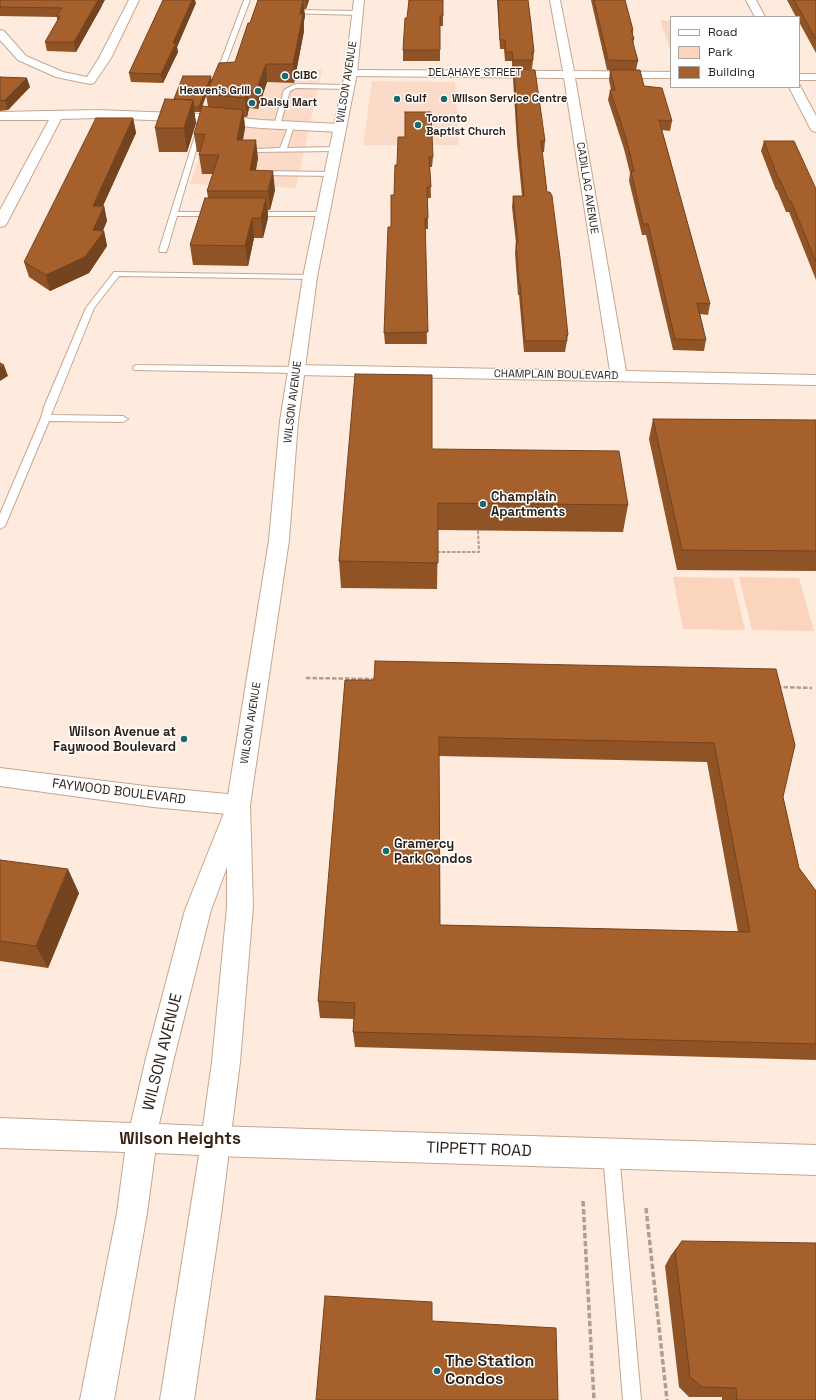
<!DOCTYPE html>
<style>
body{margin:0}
#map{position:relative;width:816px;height:1400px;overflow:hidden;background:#ffebde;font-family:"Space Grotesk",sans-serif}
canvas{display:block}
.legend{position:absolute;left:670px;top:16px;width:130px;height:72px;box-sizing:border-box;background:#fff;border:1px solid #aaa5a2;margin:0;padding:5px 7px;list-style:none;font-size:12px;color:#2b1f17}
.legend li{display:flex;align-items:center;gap:8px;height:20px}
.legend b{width:20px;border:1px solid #aaa5a2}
</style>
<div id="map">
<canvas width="816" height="1400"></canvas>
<ul class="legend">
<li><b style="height:5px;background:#fff"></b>Road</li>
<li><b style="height:11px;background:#fad4bc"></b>Park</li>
<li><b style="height:11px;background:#a6602c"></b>Building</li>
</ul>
</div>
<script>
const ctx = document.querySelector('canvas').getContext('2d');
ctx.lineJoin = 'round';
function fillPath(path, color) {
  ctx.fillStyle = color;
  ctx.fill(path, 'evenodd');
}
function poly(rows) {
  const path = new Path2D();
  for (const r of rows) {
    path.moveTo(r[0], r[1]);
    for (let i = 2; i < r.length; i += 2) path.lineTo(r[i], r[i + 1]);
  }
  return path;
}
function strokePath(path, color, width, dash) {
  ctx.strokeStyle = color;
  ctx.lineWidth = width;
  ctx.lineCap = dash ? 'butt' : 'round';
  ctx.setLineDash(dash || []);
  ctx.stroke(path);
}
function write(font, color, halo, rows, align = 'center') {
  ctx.font = font + ' "Space Grotesk",sans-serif';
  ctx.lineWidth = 3;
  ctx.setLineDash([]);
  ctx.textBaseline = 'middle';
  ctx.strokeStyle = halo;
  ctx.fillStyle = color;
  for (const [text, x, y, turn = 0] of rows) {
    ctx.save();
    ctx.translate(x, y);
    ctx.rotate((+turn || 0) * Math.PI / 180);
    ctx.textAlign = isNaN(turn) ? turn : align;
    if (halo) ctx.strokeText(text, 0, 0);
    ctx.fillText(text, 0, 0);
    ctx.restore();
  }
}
fillPath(poly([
 [230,67,322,70,296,188,190,184],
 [372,81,455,82,459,145,363,145]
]), '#fbdbc7');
fillPath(poly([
 [660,20,671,21,671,52],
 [673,577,733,578,745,630,683,629],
 [739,577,799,578,814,631,752,630]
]), '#fad4bc');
const lane = poly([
 [244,0,250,0,221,77,216,78,215,77,244,0],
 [290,10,357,11,360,13,357,15,288,13,288,11,290,10],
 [295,84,348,85,351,87,348,89,296,88,290,91,280,125,275,126,274,125,284,90,295,84],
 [289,125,294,126,287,148,335,147,338,149,335,151,252,152,251,151,254,149,280,148,289,125],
 [198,126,203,127,178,212,216,212,220,214,216,216,177,216,167,250,166,252,160,252,159,250,198,126],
 [258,171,331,172,335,174,331,176,261,175,257,173,258,171],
 [249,212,323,212,327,214,323,216,252,216,248,214,249,212],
 [114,272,310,275,314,277,310,279,119,276,94,308,51,415,123,416,128,419,123,422,49,421,5,526,0,529,0,514,41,418,44,407,86,308,114,272],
 [137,365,296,367,300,370,296,373,134,370,133,368,134,366,137,365],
 [611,1145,617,1147,619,1153,641,1400,623,1400,603,1153,605,1147,611,1145]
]);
const street = poly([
 [129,0,139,0,111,58,94,83,90,84,56,77,18,60,0,40,0,30,4,31,26,56,63,72,87,77,99,58,129,0],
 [550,0,560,0,574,71,671,72,671,78,575,78,626,371,816,375,816,385,296,375,290,373,288,370,290,367,296,365,610,371,564,78,351,76,347,75,345,73,347,71,351,70,563,71,550,0],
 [746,0,756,0,765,17,755,17,746,0],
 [799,74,816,74,816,80,799,80,799,74],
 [799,84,816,116,816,132,812,131,810,128,789,87,799,87,799,84],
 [97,110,202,114,261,120,340,124,344,125,346,128,344,131,340,132,261,128,202,122,97,118,61,119,7,223,5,226,0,227,0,210,49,120,0,120,0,112,97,110],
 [0,768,153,787,238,795,246,798,250,805,246,812,238,815,153,807,0,786,0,768],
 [214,1126,816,1145,816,1175,214,1156,204,1151,199,1141,204,1131,214,1126]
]);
const secondary = poly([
 [354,0,364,0,357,73,317,277,298,421,289,540,250,805,253,907,240,1062,221,1215,194,1400,160,1400,199,1155,155,1153,147,1213,114,1400,80,1400,117,1213,125,1152,0,1148,0,1118,131,1123,146,1058,185,910,226,808,269,540,280,421,303,277,345,73,354,0],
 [227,867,227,907,212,1062,203,1126,159,1124,174,1058,211,910,227,867]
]);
strokePath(lane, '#c5a691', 2);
strokePath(street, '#c5a691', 2);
strokePath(secondary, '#c5a691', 2);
strokePath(poly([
 [437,552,479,552,478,530]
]), '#af9e93', 2, [3.5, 1.5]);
strokePath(poly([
 [306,678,376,679],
 [777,687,812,688]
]), '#af9e93', 2.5, [4.5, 2]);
strokePath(poly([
 [583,1201,594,1400],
 [646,1208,667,1400]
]), '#af9e93', 3.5, [5.5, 2.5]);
fillPath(lane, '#fff');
fillPath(street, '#fff');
fillPath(secondary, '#fff');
fillPath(poly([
 [0,0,102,6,76,52,47,51,45,42,57,21,57,17,0,16],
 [258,0,309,0,306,9,304,9,305,16,304,21,304,31,294,83,267,82,258,109,249,108,247,117,244,117,245,128,243,140,258,158,256,170,275,190,270,210,268,210,268,218,263,238,254,238,248,266,193,265,190,245,208,198,207,191,213,174,202,174,199,155,200,152,197,152,194,134,208,106,206,95,200,112,194,112,196,123,187,152,159,152,155,128,174,99,211,81,235,62,250,23],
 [443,0,443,26,440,26,440,61,403,61,403,50],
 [497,0,528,0,534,52,532,69,512,69,512,61,505,61,504,49,500,49],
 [591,0,625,0,633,30,633,35,634,39,633,44,638,61,636,70,644,86,672,121,670,131,662,130,710,304,708,315,700,314,706,340,704,351,673,350,646,235,642,235,629,181,630,173,624,149,608,100,610,90,611,90,609,80,610,70,607,70],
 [787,0,816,0,816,53,799,22,799,17,796,17],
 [196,3,177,47,178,52,163,83,131,82,129,73],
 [514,69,545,141,544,152,542,152,547,192,568,335,565,352,524,352,519,295,518,295,515,253,516,243,512,207,513,196,522,196,517,144,513,79],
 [0,77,30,87,8,110,0,111],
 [133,118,136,133,103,206,104,206,107,221,103,231,104,231,107,246,89,273,50,291,29,277,24,262],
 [405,137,433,157,432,167,430,167,431,198,428,198,428,229,425,229,427,344,385,344,384,333,391,227,397,165],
 [764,141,816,189,816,280,789,212,786,212,777,190,776,190,761,151],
 [653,419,816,420,816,571,677,570,649,439],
 [432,449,628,505,623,532,438,530,437,589,341,588,339,561],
 [776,669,783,797,799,868,816,891,816,1060,355,1047,353,1032,354,1019,320,1018,318,1001,374,680],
 [439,756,707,762,738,932,440,925],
 [0,860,79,893,48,968,0,961],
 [682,1241,816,1400,722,1400,722,1397,689,1397,679,1387,665,1266,671,1255]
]), '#8f5326');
fillPath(poly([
 [98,0,105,0,76,52,74,42],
 [192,0,195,0,196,3,177,47,178,52,163,83,161,74,173,43],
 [303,0,305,16,304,21,304,31,294,83,293,64,300,14],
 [306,0,309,0,306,9],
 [266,64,267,82,258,109,256,91],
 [211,76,212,81,200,112,199,107],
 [27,78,30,87,8,110,5,100],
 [247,90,249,108,247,117,245,98],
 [193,100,196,123,187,152,184,128],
 [243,110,245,128,239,158,237,140],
 [133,118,136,133,105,201,97,221,93,206,102,186],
 [256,140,258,158,252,189,250,170],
 [273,171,275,190,270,210,268,191],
 [266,198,268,218,263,238,261,218],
 [104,206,107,221,101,234,104,231,107,246,89,273,50,291,46,275,93,230],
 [252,218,254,238,248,266,245,246],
 [4,365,8,376,0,381,0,367],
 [68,869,79,893,48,968,36,946]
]), '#74431f');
const building = poly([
 [0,0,98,0,74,42,45,42,60,16,56,16,62,8,0,7,0,0],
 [163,0,192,0,173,43,176,43,161,74,129,73,163,0],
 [258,0,303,0,300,14,303,14,293,64,266,64,256,91,247,90,245,98,206,94,219,63,235,62,248,23,250,23,258,0],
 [409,0,443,0,443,16,440,16,440,50,403,50,405,18,407,18,409,0],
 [498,0,528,0,531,24,534,52,532,52,533,60,513,60,512,52,506,52,505,40,500,40,498,0],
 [594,0,625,0,633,30,631,30,634,39,632,39,638,61,608,60,594,0],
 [794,0,816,0,816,39,794,0],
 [514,69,535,70,545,141,541,141,547,192,550,192,552,196,560,258,568,335,566,335,567,341,525,341,520,284,519,284,516,243,518,243,513,196,524,196,518,134,514,69],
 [610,70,640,70,644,86,662,88,672,121,659,120,710,304,697,303,706,340,675,339,648,224,643,224,631,171,634,171,626,138,610,90,615,90,610,70],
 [183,76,211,76,199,107,194,107,193,100,174,99,183,76],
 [0,77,27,78,5,100,0,101,0,77],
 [165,99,193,100,184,128,155,128,165,99],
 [202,106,243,110,237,140,256,140,250,170,273,171,268,191,207,191,219,155,199,155,205,134,194,134,202,106],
 [405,112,431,112,433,157,429,157,431,187,427,187,428,218,425,218,428,332,384,333,388,227,391,227,391,195,394,195,395,165,397,165,398,137,405,137,405,112],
 [96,118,133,118,102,186,93,206,104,206,93,230,104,231,85,257,46,275,24,262,96,118],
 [764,141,794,141,816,189,816,262,791,201,789,201,780,180,779,180,764,141],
 [205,198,266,198,261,218,252,218,245,246,190,245,205,198],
 [0,363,4,365,0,367,0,363],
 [355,374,432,375,432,449,619,451,628,505,438,503,438,563,339,561,355,374],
 [653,419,816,420,816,551,682,550,653,419],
 [375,661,776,669,795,745,783,797,799,868,816,891,816,1044,353,1032,355,1003,318,1001,345,680,374,680,375,661],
 [439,737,714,743,750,932,440,925,439,737],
 [0,860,68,869,36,946,0,941,0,860],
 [682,1241,816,1243,816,1400,737,1400,736,1388,702,1387,690,1377,675,1251,682,1241],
 [325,1296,432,1302,432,1321,556,1328,558,1400,316,1400,325,1296]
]);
fillPath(building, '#a6602c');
strokePath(building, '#74431f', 1);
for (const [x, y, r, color] of [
 [285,76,4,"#1c6870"],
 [258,91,4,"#1c6870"],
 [397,99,4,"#1c6870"],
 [444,99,4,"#1c6870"],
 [252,103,4,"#1c6870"],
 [418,125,4,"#1c6870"],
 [483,504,4,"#1c6870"],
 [184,739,4,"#1c6870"],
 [386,851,4,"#1c6870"],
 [437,1371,4,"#1c6870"]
]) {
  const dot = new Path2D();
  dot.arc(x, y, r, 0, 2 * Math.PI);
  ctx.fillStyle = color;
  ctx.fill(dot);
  strokePath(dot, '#fff', 1.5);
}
write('11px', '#2b1f17', '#fff', [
 ["DELAHAYE STREET",475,73],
 ["WILSON AVENUE",347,82,-81],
 ["CADILLAC AVENUE",587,188,81],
 ["CHAMPLAIN BOULEVARD",556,375,1],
 ["WILSON AVENUE",293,402,-83],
 ["WILSON AVENUE",251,723,-81]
]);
write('bold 11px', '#2b1f17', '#fff', [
 ["CIBC",293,76],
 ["Heaven's Grill",250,91,"right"],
 ["Gulf",405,99],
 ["Wilson Service Centre",452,99],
 ["Daisy Mart",260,103],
 ["Toronto",426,119],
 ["Baptist Church",426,132]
], 'left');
write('bold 13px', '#2b1f17', '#fff', [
 ["Champlain",491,497],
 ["Apartments",491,512],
 ["Wilson Avenue at",176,732,"right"],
 ["Faywood Boulevard",176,747,"right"],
 ["Gramercy",394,844],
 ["Park Condos",394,859]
], 'left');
write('13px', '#2b1f17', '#fff', [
 ["FAYWOOD BOULEVARD",119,792,7]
]);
write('16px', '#2b1f17', '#fff', [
 ["WILSON AVENUE",163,1052,-76],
 ["TIPPETT ROAD",479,1150,2]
]);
write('bold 16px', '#2b1f17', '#fff', [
 ["The Station",445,1362],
 ["Condos",445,1380]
], 'left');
write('bold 17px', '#3b2312', '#fff', [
 ["Wilson Heights",180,1139]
]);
</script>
